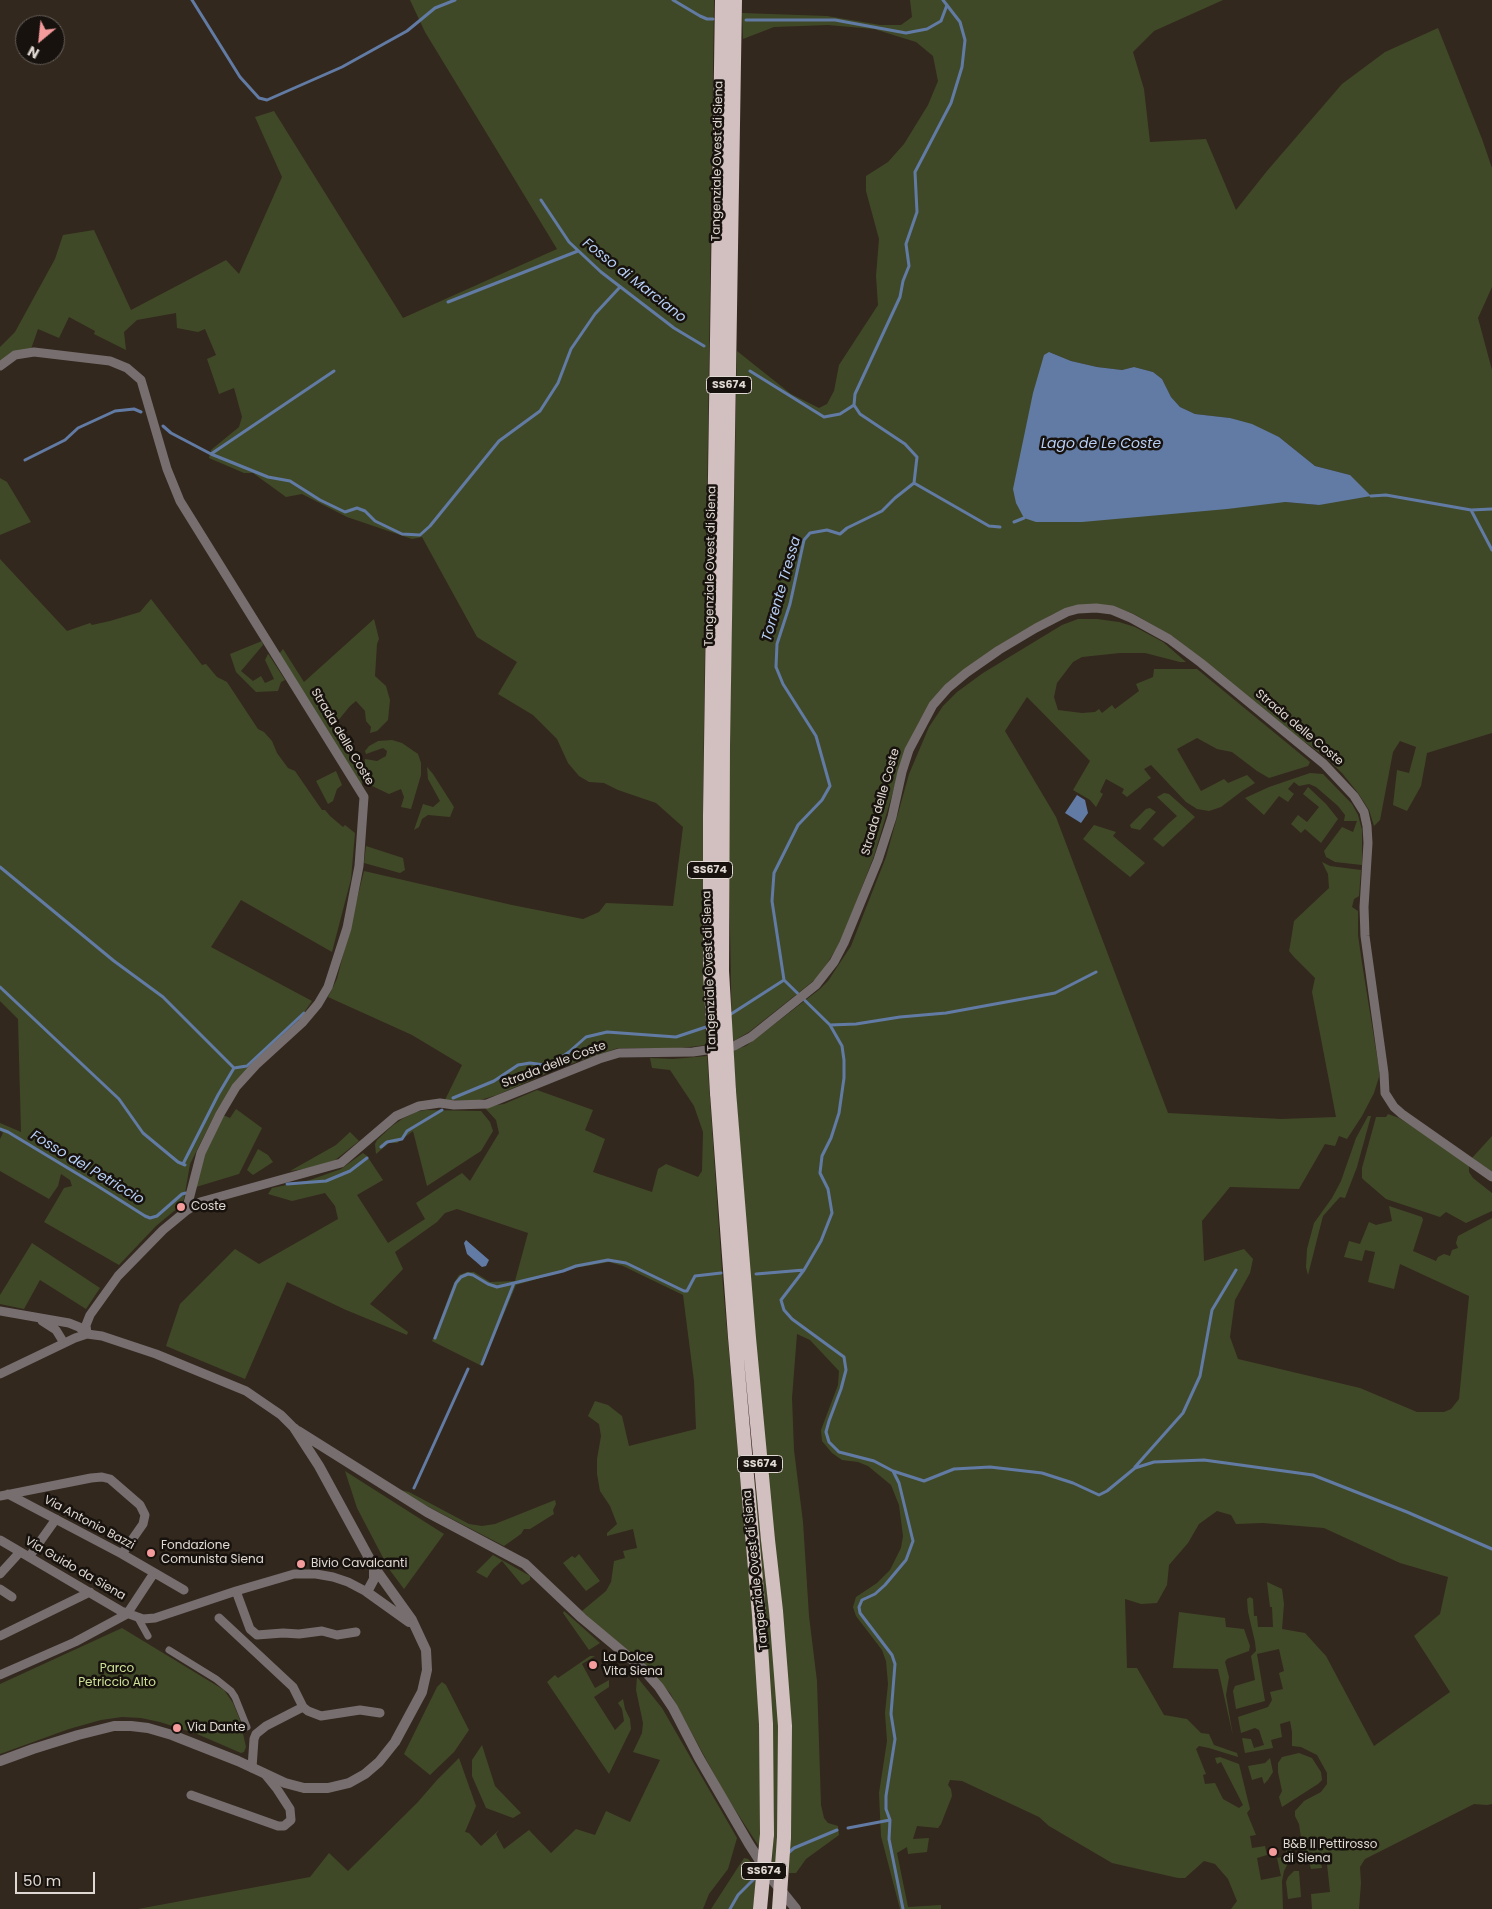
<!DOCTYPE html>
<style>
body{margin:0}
#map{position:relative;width:1492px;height:1909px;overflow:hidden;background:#33281e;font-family:Poppins,sans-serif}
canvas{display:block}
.north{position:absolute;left:15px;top:15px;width:50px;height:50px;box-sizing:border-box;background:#17120d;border:1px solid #67615c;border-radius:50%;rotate:208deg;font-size:14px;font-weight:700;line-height:20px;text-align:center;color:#e0d8d2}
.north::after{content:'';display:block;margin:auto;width:18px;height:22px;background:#f59b9c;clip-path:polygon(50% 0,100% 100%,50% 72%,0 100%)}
.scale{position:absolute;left:15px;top:1872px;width:80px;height:22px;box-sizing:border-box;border:2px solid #e0d8d2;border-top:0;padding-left:6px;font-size:15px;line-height:18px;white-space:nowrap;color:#e0d8d2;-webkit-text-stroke:4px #17120d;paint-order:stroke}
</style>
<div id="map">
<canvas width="1492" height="1909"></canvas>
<div class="north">N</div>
<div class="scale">50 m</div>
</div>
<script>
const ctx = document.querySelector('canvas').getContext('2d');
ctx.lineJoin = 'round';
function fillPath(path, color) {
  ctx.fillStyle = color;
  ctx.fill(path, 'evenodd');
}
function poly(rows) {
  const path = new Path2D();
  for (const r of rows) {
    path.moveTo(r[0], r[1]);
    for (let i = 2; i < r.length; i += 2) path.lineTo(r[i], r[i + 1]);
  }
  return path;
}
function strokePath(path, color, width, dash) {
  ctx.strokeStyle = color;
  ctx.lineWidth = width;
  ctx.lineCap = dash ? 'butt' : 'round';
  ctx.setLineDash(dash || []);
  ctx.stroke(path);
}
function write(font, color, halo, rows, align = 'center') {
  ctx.font = font + ' Poppins,sans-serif';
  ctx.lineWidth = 5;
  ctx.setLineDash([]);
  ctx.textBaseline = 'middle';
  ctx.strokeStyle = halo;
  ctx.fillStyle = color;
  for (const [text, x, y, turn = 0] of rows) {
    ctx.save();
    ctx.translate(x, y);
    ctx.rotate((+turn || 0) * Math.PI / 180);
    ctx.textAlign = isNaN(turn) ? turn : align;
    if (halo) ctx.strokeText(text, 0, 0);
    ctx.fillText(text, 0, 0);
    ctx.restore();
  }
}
fillPath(poly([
 [410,0,714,0,703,789,703,951,706,1045,681,1048,618,1048,559,1068,497,1095,477,1101,445,1100,462,1065,412,1035,328,997,337,979,364,871,512,905,583,919,599,912,606,903,673,906,683,827,656,803,618,790,604,783,589,782,579,776,568,763,557,739,533,715,498,694,517,662,477,637,422,537,412,539,347,517,302,494,286,497,253,473,244,473,209,458,211,450,239,427,242,417,234,388,219,394,207,359,216,355,205,329,198,332,177,328,176,313,137,320,124,332,126,350,94,334,95,331,69,317,59,338,38,329,31,349,0,361,0,347,15,332,55,259,63,235,94,230,131,310,226,260,239,274,282,177,255,117,274,111,403,318,557,249,425,32],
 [910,0,1223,0,1154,31,1133,52,1144,89,1150,142,1206,139,1236,210,1267,171,1342,84,1385,52,1438,28,1482,139,1492,168,1492,287,1478,318,1492,370,1492,733,1427,753,1421,786,1407,811,1393,805,1397,770,1409,773,1416,747,1400,741,1393,752,1380,820,1374,826,1369,810,1358,793,1342,773,1323,755,1292,733,1174,637,1132,613,1112,607,1075,607,1053,614,996,647,937,695,920,720,906,748,874,856,841,941,820,975,812,982,749,1032,732,1042,728,813,737,351,791,394,819,408,827,404,834,391,839,365,878,305,876,276,879,239,866,191,866,176,888,162,904,144,928,105,938,81,933,56,916,42,874,29,828,25,774,27,743,39,742,13,827,16,880,25,901,25,912,17],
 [1049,352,1071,361,1097,367,1122,370,1134,367,1153,372,1162,379,1171,397,1180,407,1195,414,1230,418,1279,437,1315,466,1350,475,1319,505,1285,502],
 [0,478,7,482,31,522,0,535],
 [0,559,67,631,90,623,92,625,110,621,140,612,151,599,202,665,206,664,217,677,227,682,258,729,264,732,272,741,277,753,288,768,295,771,322,810,325,810,330,816,343,827,345,825,355,833,351,879,332,952,241,900,211,947,312,1001,299,1020,234,1083,217,1110,190,1164,184,1199,180,1206,156,1226,119,1265,44,1222,64,1188,72,1186,70,1180,61,1174,58,1186,49,1199,0,1171,0,1139,3,1133,0,1131,0,1123,21,1132,18,1019,0,1001],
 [374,619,379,639,377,644,375,676,386,686,390,700,388,720,377,731,370,733,371,727,366,721,365,711,356,701,350,706,332,728,362,775,362,788,279,654,283,649,304,682],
 [1078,619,1097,619,1119,622,1135,627,1163,642,1186,662,1180,662,1145,653,1120,653,1082,657,1073,662,1057,683,1054,697,1058,710,1082,713,1095,712,1099,709,1102,713,1112,705,1115,709,1139,691,1136,684,1153,677,1154,669,1197,669,1310,762,1308,766,1269,778,1257,771,1232,752,1217,749,1197,738,1177,749,1201,791,1224,779,1228,783,1247,775,1255,783,1242,791,1221,807,1209,811,1197,809,1186,802,1151,765,1144,769,1151,778,1127,797,1122,793,1124,789,1106,779,1100,792,1103,794,1096,807,1090,800,1073,790,1090,761,1027,697,1005,731,1056,817,1168,1113,1281,1119,1336,1117,1312,992,1315,978,1294,957,1289,951,1290,946,1294,921,1329,888,1328,874,1322,862,1330,866,1361,870,1359,896,1354,899,1352,907,1358,911,1358,935,1362,963,1379,1069,1379,1077,1374,1093,1362,1116,1347,1139,1339,1136,1335,1146,1325,1144,1299,1189,1230,1187,1202,1221,1204,1261,1244,1249,1253,1259,1250,1273,1235,1300,1230,1337,1238,1359,1360,1388,1417,1412,1444,1412,1451,1409,1459,1399,1469,1296,1400,1264,1394,1289,1368,1282,1375,1252,1365,1250,1362,1261,1344,1257,1349,1241,1360,1244,1369,1222,1376,1225,1392,1221,1389,1206,1422,1217,1423,1220,1413,1251,1436,1261,1438,1257,1444,1254,1450,1256,1452,1250,1458,1248,1456,1243,1458,1236,1492,1218,1492,1804,1487,1805,1474,1804,1365,1859,1360,1867,1361,1883,1359,1909,1312,1909,1311,1894,1330,1892,1326,1855,1320,1856,1322,1868,1311,1869,1309,1862,1305,1858,1299,1856,1301,1838,1299,1824,1295,1816,1295,1811,1304,1801,1321,1792,1327,1784,1327,1773,1317,1755,1301,1747,1292,1746,1292,1732,1290,1721,1280,1724,1282,1737,1271,1740,1273,1748,1245,1753,1242,1738,1251,1739,1254,1748,1264,1745,1259,1730,1255,1728,1241,1733,1238,1717,1268,1707,1272,1700,1270,1692,1283,1689,1279,1673,1284,1671,1279,1649,1257,1654,1265,1701,1236,1709,1233,1691,1235,1686,1255,1680,1251,1656,1256,1651,1255,1642,1248,1612,1247,1599,1250,1597,1253,1599,1254,1616,1257,1616,1258,1627,1273,1627,1272,1607,1270,1607,1267,1582,1282,1589,1284,1604,1282,1629,1305,1633,1326,1656,1374,1746,1450,1692,1414,1636,1440,1614,1448,1577,1400,1563,1324,1528,1263,1523,1236,1524,1231,1515,1217,1511,1199,1524,1188,1543,1169,1565,1167,1585,1157,1603,1141,1604,1125,1599,1127,1668,1137,1668,1164,1715,1187,1719,1201,1733,1209,1734,1214,1745,1237,1753,1238,1757,1209,1748,1199,1746,1196,1749,1206,1774,1203,1775,1205,1784,1215,1783,1223,1799,1239,1808,1243,1805,1221,1762,1217,1764,1215,1758,1220,1757,1239,1764,1250,1809,1247,1813,1256,1835,1250,1836,1252,1848,1265,1846,1267,1855,1257,1858,1261,1880,1281,1876,1277,1858,1287,1856,1284,1840,1292,1838,1292,1856,1284,1871,1282,1881,1283,1909,1231,1909,1237,1901,1228,1879,1215,1864,1204,1861,1185,1878,1178,1878,1112,1863,1049,1826,1039,1817,962,1781,950,1780,948,1785,951,1789,952,1796,941,1824,938,1828,917,1826,913,1839,929,1838,927,1852,908,1854,907,1847,897,1853,908,1907,941,1905,941,1909,900,1909,881,1836,879,1793,887,1741,885,1713,888,1684,886,1661,882,1650,856,1616,853,1607,856,1597,877,1583,890,1570,901,1548,903,1536,899,1505,891,1485,868,1466,858,1462,842,1460,832,1453,822,1441,821,1430,838,1385,839,1371,810,1340,797,1334,792,1398,794,1450,803,1522,809,1616,817,1681,821,1805,824,1818,828,1823,838,1826,839,1835,806,1859,796,1873,789,1873,790,1838,733,1050,746,1046,820,989,828,981,851,946,886,857,909,774,929,727,943,706,957,692,983,673,1062,625],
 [262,641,263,645,241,671,253,681,261,676,265,683,274,679,265,660,268,654,269,655,285,680,281,682,278,691,256,692,236,672,230,654],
 [392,740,402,743,418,754,421,763,421,775,411,809,401,807,404,797,401,789,389,794,370,785,364,765,365,759,377,761,386,756,387,751,383,748,366,754,365,751,369,746,378,741],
 [427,767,433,774,454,807,450,817,428,815,422,819,419,827,414,830,423,804,433,807,440,801,428,779],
 [336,771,342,785,337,789,333,801,328,804,316,781],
 [1310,773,1323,774,1352,804,1358,815,1362,830,1362,865,1335,862,1326,857,1324,851,1342,827,1353,832,1357,821,1344,821,1345,815,1338,806,1316,787,1309,784,1299,786,1294,782,1288,789,1294,794,1288,802,1279,796,1264,815,1245,798,1269,787],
 [1308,787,1326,804,1338,819,1321,843,1305,829,1301,833,1291,824,1298,815,1307,822,1319,807,1303,794],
 [1164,793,1169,794,1195,817,1163,847,1153,839,1169,823,1177,816,1157,797],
 [1150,808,1156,812,1140,830,1131,828,1130,825,1146,809],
 [1094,825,1116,832,1113,836,1145,863,1130,877,1083,839],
 [366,846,403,858,405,870,400,873,364,863],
 [707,1056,723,1286,758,1677,761,1809,760,1848,726,1796,670,1693,637,1657,593,1622,582,1611,606,1591,611,1582,614,1561,625,1558,623,1551,637,1548,633,1529,607,1536,607,1533,617,1524,610,1506,600,1491,597,1474,597,1459,601,1436,599,1424,588,1416,595,1401,608,1405,622,1416,629,1446,696,1429,694,1381,683,1295,623,1266,609,1262,575,1268,516,1285,482,1366,432,1341,454,1283,459,1275,467,1272,474,1272,490,1282,515,1281,528,1233,457,1209,445,1213,437,1222,395,1252,403,1269,370,1304,408,1332,407,1335,346,1310,287,1282,245,1379,166,1346,180,1304,235,1249,259,1264,338,1219,335,1206,325,1193,292,1201,268,1194,272,1188,310,1180,341,1169,363,1153,367,1156,383,1180,357,1195,388,1243,425,1219,416,1203,462,1173,470,1181,499,1133,496,1120,484,1107,504,1104,537,1090,593,1110,585,1130,605,1139,593,1172,652,1192,658,1169,666,1164,698,1177,702,1171,703,1132,694,1106,670,1070,652,1068,650,1058,673,1059],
 [236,1109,262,1128,239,1174,196,1187,205,1154,223,1115,230,1118],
 [426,1110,481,1111,490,1122,493,1131,481,1151,427,1186,413,1131,397,1143,389,1143,376,1154,375,1144,377,1140,392,1126,402,1119,416,1112],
 [1388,1114,1399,1118,1431,1138,1469,1165,1469,1172,1473,1178,1492,1193,1492,1211,1466,1223,1446,1212,1440,1217,1386,1199,1365,1181,1362,1178,1362,1168,1376,1117,1386,1117],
 [1368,1116,1371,1116,1357,1167,1345,1198,1340,1197,1323,1216,1308,1275,1306,1267,1307,1249,1314,1223,1332,1198,1341,1181,1356,1138],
 [350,1132,359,1141,334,1161,310,1168,290,1171,336,1145],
 [1492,1136,1492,1172,1472,1158],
 [258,1149,268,1155,273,1162,253,1175,247,1170],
 [32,1243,100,1288,86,1309,40,1280,24,1309,0,1304,0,1295],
 [345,1471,444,1534,404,1589,389,1569,357,1508],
 [754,1474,773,1647,779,1727,777,1870,772,1863,774,1811],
 [400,1490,409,1492,469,1524,482,1526,495,1524,555,1500,556,1504,553,1510,554,1514,530,1529,524,1529,521,1534,504,1546,398,1491],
 [579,1554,600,1581,586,1591,563,1563,572,1556,575,1558],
 [493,1555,530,1576,530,1580,522,1585,502,1561,493,1569,487,1578,476,1572],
 [564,1611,600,1643,589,1650,563,1613],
 [1179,1612,1225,1618,1226,1627,1244,1629,1250,1646,1249,1651,1227,1659,1225,1662,1229,1677,1226,1695,1233,1736,1218,1669,1173,1668],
 [122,1628,224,1690,233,1703,240,1720,246,1747,244,1752,241,1753,197,1734,160,1722,141,1718,122,1717,101,1720,69,1729,0,1754,0,1684],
 [590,1656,595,1656,582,1664,595,1688,609,1680,609,1687,594,1697,615,1730,624,1721,622,1709,618,1703,623,1699,625,1709,630,1719,631,1729,609,1774,547,1682,555,1675,558,1678],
 [637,1677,662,1708,737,1838,728,1869,709,1894,703,1909,138,1909,310,1877,329,1853,348,1871,417,1803,437,1780,459,1758,476,1806,465,1832,469,1833,481,1846,499,1830,496,1834,504,1849,529,1830,551,1853,576,1829,595,1835,606,1811,630,1822,660,1760,633,1752,642,1733,643,1723,636,1690],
 [442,1682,446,1685,469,1730,454,1752,430,1775,404,1754,437,1687],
 [482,1745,495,1786,521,1813,513,1818,486,1808,472,1776,472,1760],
 [1299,1753,1312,1758,1321,1772,1322,1780,1318,1784,1282,1807,1279,1797,1282,1791,1278,1772,1278,1763,1282,1757],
 [1270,1758,1273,1772,1268,1780,1264,1784,1262,1777,1252,1780,1248,1766,1265,1763],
 [744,1858,748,1859,757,1868,753,1909,711,1909],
 [1294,1871,1299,1871,1301,1897,1288,1899,1286,1882,1288,1877]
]), '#404927');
fillPath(poly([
 [1049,352,1071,361,1097,367,1122,370,1134,367,1153,372,1162,379,1171,397,1180,407,1195,414,1230,418,1252,424,1279,437,1315,466,1350,475,1371,496,1319,505,1285,502,1227,509,1082,522,1036,522,1024,518,1016,503,1013,489,1033,393,1044,355],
 [1077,795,1085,800,1088,813,1081,823,1065,813],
 [466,1240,489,1260,486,1266,482,1267,467,1254,464,1243]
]), '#627ba5');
strokePath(poly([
 [192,0,240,77,259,98,267,100,342,67,407,31,435,8,455,0],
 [673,0,700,16,707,19,713,19],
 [746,20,835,20,906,33,927,29,941,21,947,5],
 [541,200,569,242,601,272,674,328,704,346],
 [448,302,578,251],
 [750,371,824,417,840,414,854,405],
 [163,426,171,433,211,454,268,477,290,481,320,500,345,512,357,508,365,511,375,521,402,534,420,535,430,526,499,441,540,411,558,383,571,349,595,314,620,287],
 [211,454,334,371],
 [25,460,65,440,78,428,115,411,134,409,141,412],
 [914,483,989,526,1000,527],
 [1371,496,1386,495,1471,510,1492,550],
 [1471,510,1492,509],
 [1014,522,1024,518],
 [0,867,114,961,163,997,234,1068,218,1095,183,1164],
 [0,987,119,1099,143,1133,178,1162,185,1165],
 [728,1016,784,980],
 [830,1025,856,1024,900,1017,946,1013,1055,993,1096,972],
 [234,1068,247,1066,304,1013],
 [453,1098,494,1081,518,1065,530,1063,545,1065,554,1062,569,1052,586,1037,607,1032,676,1037,709,1026],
 [0,1129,8,1132,96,1185,145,1216,150,1218,157,1216,182,1194,186,1193],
 [381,1147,387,1142,402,1139,407,1131,442,1110],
 [287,1184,326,1181,350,1171,367,1158],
 [756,1274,804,1270],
 [435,1338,456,1283,461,1277,468,1274,473,1275,488,1284,497,1287,514,1283],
 [482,1364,514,1283,563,1271,576,1266,608,1260,626,1263,684,1291,687,1291,695,1276,721,1273],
 [1135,1467,1183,1413,1200,1376,1212,1310,1236,1270],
 [893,1471,924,1481,954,1469,990,1467,1042,1473,1073,1483,1099,1495,1107,1491,1135,1468,1154,1462,1204,1460,1313,1475,1407,1512,1492,1549],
 [414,1488,468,1369],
 [848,1828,890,1820],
 [787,1854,794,1848,837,1830],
 [730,1909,738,1895,758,1875],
 [903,1909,889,1839,890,1820,886,1809,886,1796,895,1739,891,1714,895,1664,892,1655,860,1613,859,1607,862,1600,875,1594,885,1585,906,1560,913,1541,899,1483,893,1471,874,1461,839,1452,829,1442,826,1432,829,1421,841,1389,846,1370,844,1357,792,1319,784,1310,781,1300,804,1270,821,1241,832,1213,828,1189,820,1173,822,1156,831,1138,839,1113,844,1078,844,1060,842,1046,830,1025,784,980,772,901,774,873,798,825,822,800,830,786,816,736,783,684,776,667,777,644,790,604,804,540,810,533,827,530,840,534,847,528,882,511,895,498,914,483,917,457,905,444,860,414,854,405,855,394,900,297,903,281,909,266,906,244,917,212,915,172,951,103,962,67,965,40,960,22,943,0]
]), '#627ba5', 3);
strokePath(poly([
 [138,1618,148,1636],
 [169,1650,216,1679,231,1691,235,1697,247,1727]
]), '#776e6f', 7);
strokePath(poly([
 [0,366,15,355,34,352,110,361,127,368,141,380,167,469,180,501,364,797,359,866,347,928,328,987,318,1004,302,1023,256,1065,236,1087,220,1114,201,1153,186,1211],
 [0,1311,69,1323,79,1327,87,1334],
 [42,1321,56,1330,64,1343],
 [87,1334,86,1325,90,1315,118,1276,163,1230,186,1211,200,1202,341,1163,396,1116,419,1106,440,1103,454,1105,487,1104,599,1059,619,1053,693,1052,734,1046,751,1037,816,985,834,962,844,943,878,860,892,817,902,772,909,750,933,705,948,688,966,673,999,650,1036,628,1067,612,1078,609,1096,608,1112,610,1131,618,1169,639,1201,663,1324,764,1354,796,1364,812,1367,826,1368,843,1364,907,1365,936,1384,1073,1385,1093,1394,1107,1402,1114,1492,1177],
 [0,1374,75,1338,87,1334,102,1336,156,1354,246,1391,281,1415,295,1429],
 [8,1494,122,1554,184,1590],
 [0,1496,91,1478,102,1477,110,1479,140,1505,145,1515,143,1524,122,1554],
 [0,1540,121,1611,143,1619,155,1618,236,1591,294,1574,316,1574,333,1577,348,1582,367,1592],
 [29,1557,56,1519],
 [0,1574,20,1552],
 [0,1589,12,1597],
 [236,1591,250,1629,257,1635,283,1633,299,1634,322,1631,337,1635,356,1632],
 [219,1618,293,1687,303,1707,308,1711,321,1716,360,1710,380,1713],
 [0,1636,90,1592],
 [0,1675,75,1642,127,1614,154,1573],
 [252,1768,254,1739,256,1734,266,1726,303,1707],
 [191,1795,278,1826,284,1826,291,1820,290,1809,277,1789,264,1773]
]), '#776e6f', 9);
strokePath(poly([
 [298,1431,427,1512,525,1564,582,1618,642,1668,659,1687,673,1708,699,1758,749,1844,771,1878,796,1909],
 [374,1567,374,1579,367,1592,409,1622],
 [0,1761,33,1749,78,1735,114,1726,131,1726,148,1728,172,1735,238,1761,285,1783,304,1788,328,1788,349,1783,365,1774,379,1762,395,1742,422,1692,427,1670,426,1650,412,1620,374,1567,319,1466,295,1429]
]), '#776e6f', 10);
strokePath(poly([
 [722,971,723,745,735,0],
 [710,972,710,815,722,0],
 [729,1091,749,1338,768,1540,776,1611,785,1726,784,1837],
 [717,1093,735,1337,759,1615,766,1724,767,1834]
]), '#d2bfc0', 14);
strokePath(poly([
 [722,971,729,1091],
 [710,972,717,1093],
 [760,1909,767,1834],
 [779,1909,784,1837]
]), '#d2bfc0', 14);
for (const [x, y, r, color] of [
 [181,1207,5,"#f59b9c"],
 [151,1553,5,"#f59b9c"],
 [301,1564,5,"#f59b9c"],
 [593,1665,5,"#f59b9c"],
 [177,1728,5,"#f59b9c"],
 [1273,1852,5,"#f59b9c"]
]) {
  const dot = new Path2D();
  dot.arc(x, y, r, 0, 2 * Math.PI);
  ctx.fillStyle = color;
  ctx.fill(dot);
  strokePath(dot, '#17120d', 2);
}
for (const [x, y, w] of [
 [729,385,45],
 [710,870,45],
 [760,1464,45],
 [764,1871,45]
]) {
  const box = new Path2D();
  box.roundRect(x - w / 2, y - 8.5, w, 17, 4);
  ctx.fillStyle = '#17120d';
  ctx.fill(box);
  strokePath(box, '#e0d8d2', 1);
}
write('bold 11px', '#e0d8d2', null, [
 ["SS674",729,385],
 ["SS674",710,870],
 ["SS674",760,1464],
 ["SS674",764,1871]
]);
write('12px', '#e0d8d2', '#17120d', [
 ["Tangenziale Ovest di Siena",718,161,-89],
 ["Tangenziale Ovest di Siena",711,566,-89],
 ["Strada delle Coste",1299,728,40],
 ["Strada delle Coste",342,737,59],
 ["Strada delle Coste",881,802,-74],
 ["Tangenziale Ovest di Siena",710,971,-92],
 ["Strada delle Coste",554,1065,-21],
 ["Via Antonio Bazzi",89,1523,28],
 ["Via Guido da Siena",75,1569,30],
 ["Tangenziale Ovest di Siena",756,1570,-96]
]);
write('12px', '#e0d8d2', '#17120d', [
 ["Coste",191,1207],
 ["Fondazione",161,1546],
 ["Comunista Siena",161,1560],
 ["Bivio Cavalcanti",311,1564],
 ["La Dolce",603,1658],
 ["Vita Siena",603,1672],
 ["Via Dante",187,1728],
 ["B&B Il Pettirosso",1283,1845],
 ["di Siena",1283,1859]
], 'left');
write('12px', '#cde296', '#17120d', [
 ["Parco",117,1669],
 ["Petriccio Alto",117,1683]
]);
write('italic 14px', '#b8d0f7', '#17120d', [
 ["Fosso di Marciano",634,281,38],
 ["Lago de Le Coste",1101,444],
 ["Torrente Tressa",782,589,-74],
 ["Fosso del Petriccio",87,1168,31]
]);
</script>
